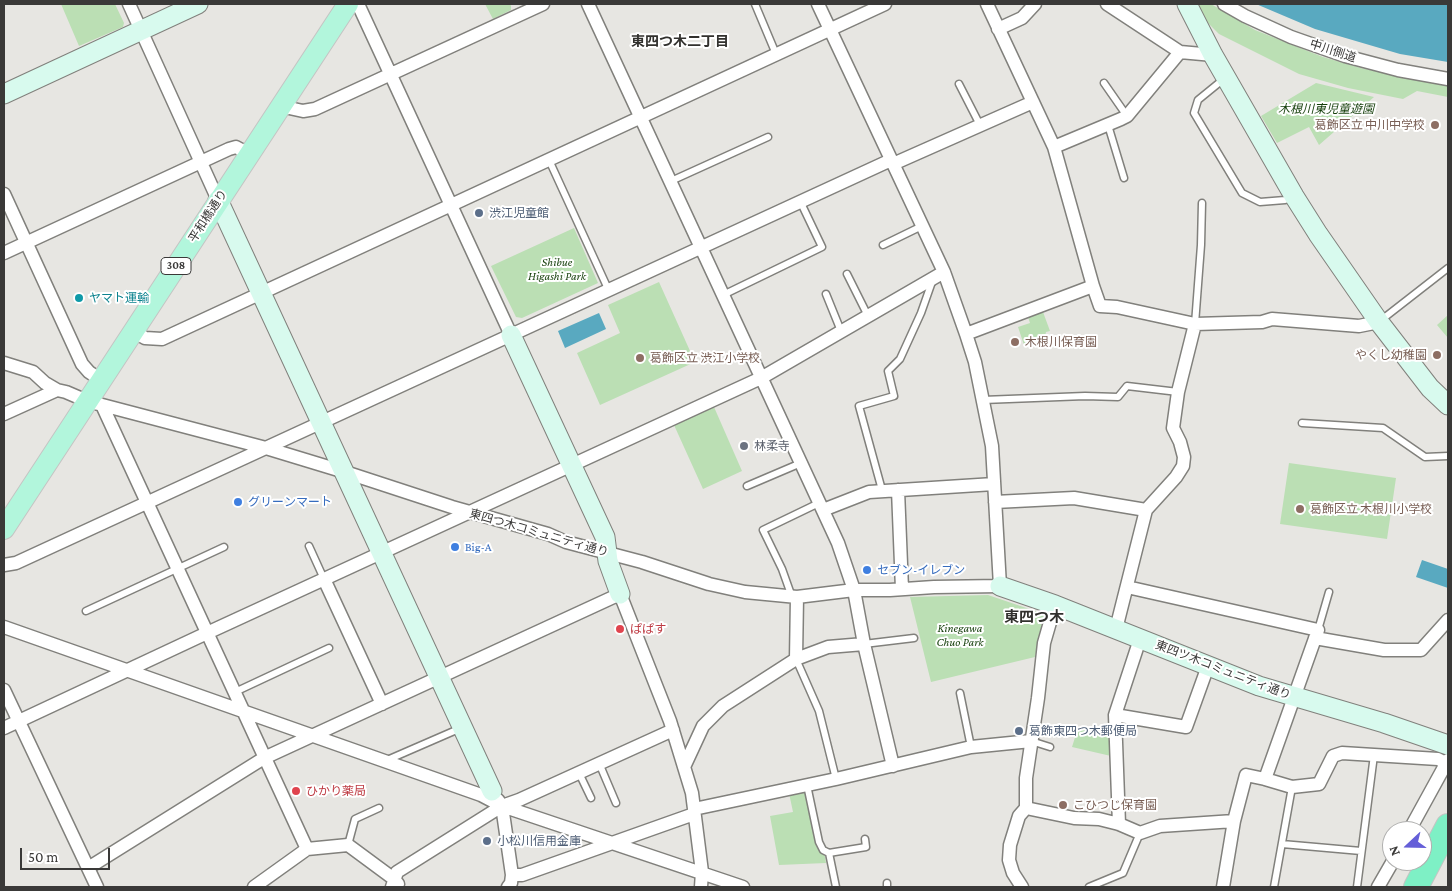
<!DOCTYPE html>
<meta charset="utf-8">
<style>
body{margin:0}
#map{position:relative;width:1452px;height:891px;overflow:hidden;background:#e7e6e2;font-family:"Crimson Pro",serif}
canvas{display:block}
.frame{position:absolute;inset:0;border:5px solid #3a3938;pointer-events:none}
.north{position:absolute;left:1382px;top:821px;width:50px;height:50px;box-sizing:border-box;background:#fff;border:1px solid #b0b0af;border-radius:50%;rotate:249deg;font-size:14px;font-weight:700;line-height:20px;text-align:center;color:#3a3938}
.north::after{content:'';display:block;margin:auto;width:18px;height:22px;background:#655fd8;clip-path:polygon(50% 0,100% 100%,50% 72%,0 100%)}
.scale{position:absolute;left:20px;top:848px;width:90px;height:22px;box-sizing:border-box;border:2px solid #3a3938;border-top:0;padding-left:6px;font-size:15px;line-height:18px;white-space:nowrap;color:#3a3938;-webkit-text-stroke:4px #fff;paint-order:stroke}
</style>
<div id="map">
<canvas width="1452" height="891"></canvas>
<div class="frame"></div>
<div class="north">N</div>
<div class="scale">50 m</div>
</div>
<script>
const ctx = document.querySelector('canvas').getContext('2d');
ctx.lineJoin = 'round';
function fillPath(path, color) {
  ctx.fillStyle = color;
  ctx.fill(path, 'evenodd');
}
function poly(rows) {
  const path = new Path2D();
  for (const r of rows) {
    path.moveTo(r[0], r[1]);
    for (let i = 2; i < r.length; i += 2) path.lineTo(r[i], r[i + 1]);
  }
  return path;
}
function strokePath(path, color, width, dash) {
  ctx.strokeStyle = color;
  ctx.lineWidth = width;
  ctx.lineCap = dash ? 'butt' : 'round';
  ctx.setLineDash(dash || []);
  ctx.stroke(path);
}
function write(font, color, halo, rows, align = 'center') {
  ctx.font = font + ' "Crimson Pro","Noto Sans JP",serif';
  ctx.lineWidth = 4;
  ctx.setLineDash([]);
  ctx.textBaseline = 'middle';
  ctx.strokeStyle = halo;
  ctx.fillStyle = color;
  for (const [text, x, y, turn = 0] of rows) {
    ctx.save();
    ctx.translate(x, y);
    ctx.rotate((+turn || 0) * Math.PI / 180);
    ctx.textAlign = isNaN(turn) ? turn : align;
    if (halo) ctx.strokeText(text, 0, 0);
    ctx.fillText(text, 0, 0);
    ctx.restore();
  }
}
fillPath(poly([
 [61,4,115,4,124,23,123,27,79,46],
 [485,4,510,4,511,6,511,10,493,19],
 [1193,4,1211,4,1255,30,1323,57,1361,68,1410,79,1448,85,1448,97,1417,91,1403,99,1348,88,1299,74,1219,34,1205,20],
 [1316,83,1374,97,1319,145,1309,127,1277,143,1261,116],
 [574,228,598,283,522,318,516,317,491,266],
 [659,282,695,362,600,405,577,353,620,333,608,305],
 [1043,312,1050,331,1046,332,1044,341,1034,345,1033,342,1024,345,1018,327,1030,323,1028,317],
 [1448,315,1448,338,1437,325],
 [714,407,742,471,703,489,674,425],
 [1289,463,1396,478,1387,539,1280,524],
 [988,595,1044,614,1035,657,931,682,910,597],
 [1078,728,1111,735,1111,756,1072,747],
 [804,790,806,792,816,845,819,851,825,856,826,863,779,865,770,816,793,812,789,793]
]), '#bbdfb4');
fillPath(poly([
 [1256,4,1448,4,1448,62,1400,54,1315,29],
 [599,313,606,329,565,348,558,331],
 [1422,560,1448,569,1448,588,1416,577]
]), '#59a9c0');
const lane = poly([
 [755,4,776,54],
 [1225,78,1198,100,1194,113,1242,193,1260,202,1285,200,1293,197],
 [1104,83,1127,116],
 [959,84,980,125],
 [1108,125,1124,178],
 [549,160,609,291],
 [671,181,768,137],
 [883,245,922,226],
 [847,274,868,316],
 [826,294,841,331],
 [723,295,822,247,801,203],
 [1380,321,1448,268],
 [1195,324,1201,245,1202,203],
 [983,400,1085,396,1118,397,1127,386,1178,392],
 [1302,423,1383,428,1425,457,1448,456],
 [747,486,801,463],
 [882,490,859,406,894,396,888,371,900,359,921,313,933,279],
 [309,546,324,579],
 [792,597,782,569,763,530,819,503],
 [86,611,224,547],
 [1318,630,1329,592],
 [864,644,914,638],
 [796,659,819,711,836,779],
 [235,692,329,648],
 [960,693,971,747],
 [1031,741,1050,747],
 [385,761,461,728],
 [599,763,616,803],
 [579,773,591,798],
 [807,785,819,842,823,850,829,853,835,852,866,847,865,839],
 [1282,844,1361,851],
 [348,845,355,819,379,808],
 [829,853,836,887],
 [887,883,887,887],
 [1089,887,1123,873,1140,833],
 [1274,887,1292,787],
 [1357,887,1374,755]
]);
const street = poly([
 [129,4,218,200],
 [588,4,838,543,854,590,864,644,893,766],
 [818,4,944,272,966,334],
 [987,4,1054,147,1093,286],
 [1107,4,1180,52,1213,55],
 [1224,4,1245,16,1291,37,1345,56,1398,70,1448,79],
 [998,29,1022,18,1035,4],
 [280,106,303,111,315,109,543,4],
 [1054,147,1121,119,1127,116,1180,52],
 [893,164,1033,102],
 [4,194,82,364,89,372,101,380],
 [4,253,229,149,236,147,249,154],
 [133,331,145,338,162,339,885,4],
 [511,335,891,160],
 [4,363,33,372,45,383,57,390,66,392,87,401,266,448,345,472,452,507,548,534,566,542,642,562,709,584,745,592,797,597,854,590,890,590,934,587,1000,586,992,446,975,362,966,334,1093,286,1100,306,1117,307,1195,324,1262,322,1272,319,1359,326,1379,322],
 [102,405,307,849],
 [4,414,57,390],
 [898,490,902,589],
 [995,502,1074,498,1146,510],
 [823,510,869,492,994,484],
 [4,565,16,563,511,335,358,4],
 [324,579,382,704],
 [1127,587,1318,630,1265,779],
 [4,627,481,795,502,806,743,887],
 [1116,629,1146,510,1176,477,1183,466,1184,457,1180,442,1173,428,1178,392,1195,324],
 [1315,638,1384,650,1421,650,1448,620],
 [796,659,797,597],
 [4,690,97,887],
 [1115,715,1186,727,1208,666],
 [4,728,207,633,761,378,944,272],
 [684,767,703,726,723,706,796,659,828,647,864,644],
 [498,800,502,806,512,875,511,883,508,887],
 [1026,808,1074,818,1099,819,1119,824,1140,833,1160,826,1234,821],
 [694,809,836,779,971,747,1031,741],
 [1119,824,1115,715,1140,639],
 [1409,831,1448,760],
 [88,868,264,758,620,594,670,721,692,793,702,872,701,887],
 [512,875,522,875,694,814],
 [254,887,307,849,348,845,394,879,398,884],
 [392,887,397,872,502,806,519,800,673,730],
 [1022,887,1013,873,1009,860,1010,845,1019,816,1026,808,1026,778,1038,698,1044,643,1055,605],
 [1223,887,1234,821,1246,775,1265,779,1292,787,1319,784,1333,756,1342,753,1438,759,1446,763],
 [1378,887,1393,861]
]);
const secondary = poly([
 [1187,4,1213,55,1294,196,1318,234,1379,322,1430,388,1448,405],
 [4,94,198,4],
 [218,200,492,791],
 [511,335,605,537,608,561,620,594],
 [1000,586,1055,605,1259,686,1384,723,1448,745]
]);
const primary = poly([
 [4,529,348,4]
]);
const highway = poly([
 [1416,887,1448,826]
]);
strokePath(lane, '#81807c', 9);
strokePath(street, '#81807c', 15);
strokePath(secondary, '#81807c', 21);
strokePath(primary, '#c4c4c3', 22);
strokePath(highway, '#c4c4c3', 26);
strokePath(lane, '#fff', 6);
strokePath(street, '#fff', 12);
strokePath(secondary, '#d8faee', 19);
strokePath(primary, '#b2f6dc', 20);
strokePath(highway, '#7ef0c5', 24);
for (const [x, y, r, color] of [
 [1435,125,5,"#8d6e63"],
 [479,213,5,"#5c6f8a"],
 [79,298,5,"#0f9aa8"],
 [1015,342,5,"#8d6e63"],
 [1437,355,5,"#8d6e63"],
 [640,358,5,"#8d6e63"],
 [744,446,5,"#6b7280"],
 [238,502,5,"#3f7fe0"],
 [1300,509,5,"#8d6e63"],
 [455,547,5,"#3f7fe0"],
 [867,570,5,"#3f7fe0"],
 [620,629,5,"#e0444e"],
 [1019,731,5,"#5c6f8a"],
 [296,791,5,"#e0444e"],
 [1063,805,5,"#8d6e63"],
 [487,841,5,"#5c6f8a"]
]) {
  const dot = new Path2D();
  dot.arc(x, y, r, 0, 2 * Math.PI);
  ctx.fillStyle = color;
  ctx.fill(dot);
  strokePath(dot, '#fff', 2);
}
for (const [x, y, w] of [
 [176,266,30]
]) {
  const box = new Path2D();
  box.roundRect(x - w / 2, y - 8.5, w, 17, 4);
  ctx.fillStyle = '#fff';
  ctx.fill(box);
  strokePath(box, '#3a3938', 1);
}
write('bold 11px', '#3a3938', null, [
 ["308",176,266]
]);
write('12px', '#3a3938', '#fff', [
 ["中川側道",1333,51,18],
 ["平和橋通り",208,216,-57],
 ["東四つ木コミュニティ通り",539,533,16],
 ["東四ツ木コミュニティ通り",1223,670,21]
]);
write('italic 12px', '#143e0a', '#fff', [
 ["木根川東児童遊園",1326,109],
 ["Shibue",557,262],
 ["Higashi Park",557,276],
 ["Kinegawa",960,628],
 ["Chuo Park",960,642]
]);
write('12px', '#785e54', '#fff', [
 ["葛飾区立 中川中学校",1425,125,"right"],
 ["木根川保育園",1025,342],
 ["やくし幼稚園",1427,355,"right"],
 ["葛飾区立 渋江小学校",650,358],
 ["葛飾区立 木根川小学校",1310,509],
 ["こひつじ保育園",1073,805]
], 'left');
write('12px', '#4e5e75', '#fff', [
 ["渋江児童館",489,213],
 ["葛飾東四つ木郵便局",1029,731],
 ["小松川信用金庫",497,841]
], 'left');
write('12px', '#0d838f', '#fff', [
 ["ヤマト運輸",89,298]
], 'left');
write('12px', '#5b616d', '#fff', [
 ["林柔寺",754,446]
], 'left');
write('12px', '#366cbe', '#fff', [
 ["グリーンマート",248,502],
 ["Big-A",465,547],
 ["セブン-イレブン",877,570]
], 'left');
write('12px', '#be3a42', '#fff', [
 ["ぱぱす",630,629],
 ["ひかり薬局",306,791]
], 'left');
write('bold 14px', '#32312e', '#fff', [
 ["東四つ木二丁目",680,42]
]);
write('bold 15px', '#32312e', '#fff', [
 ["東四つ木",1034,617]
]);
</script>
